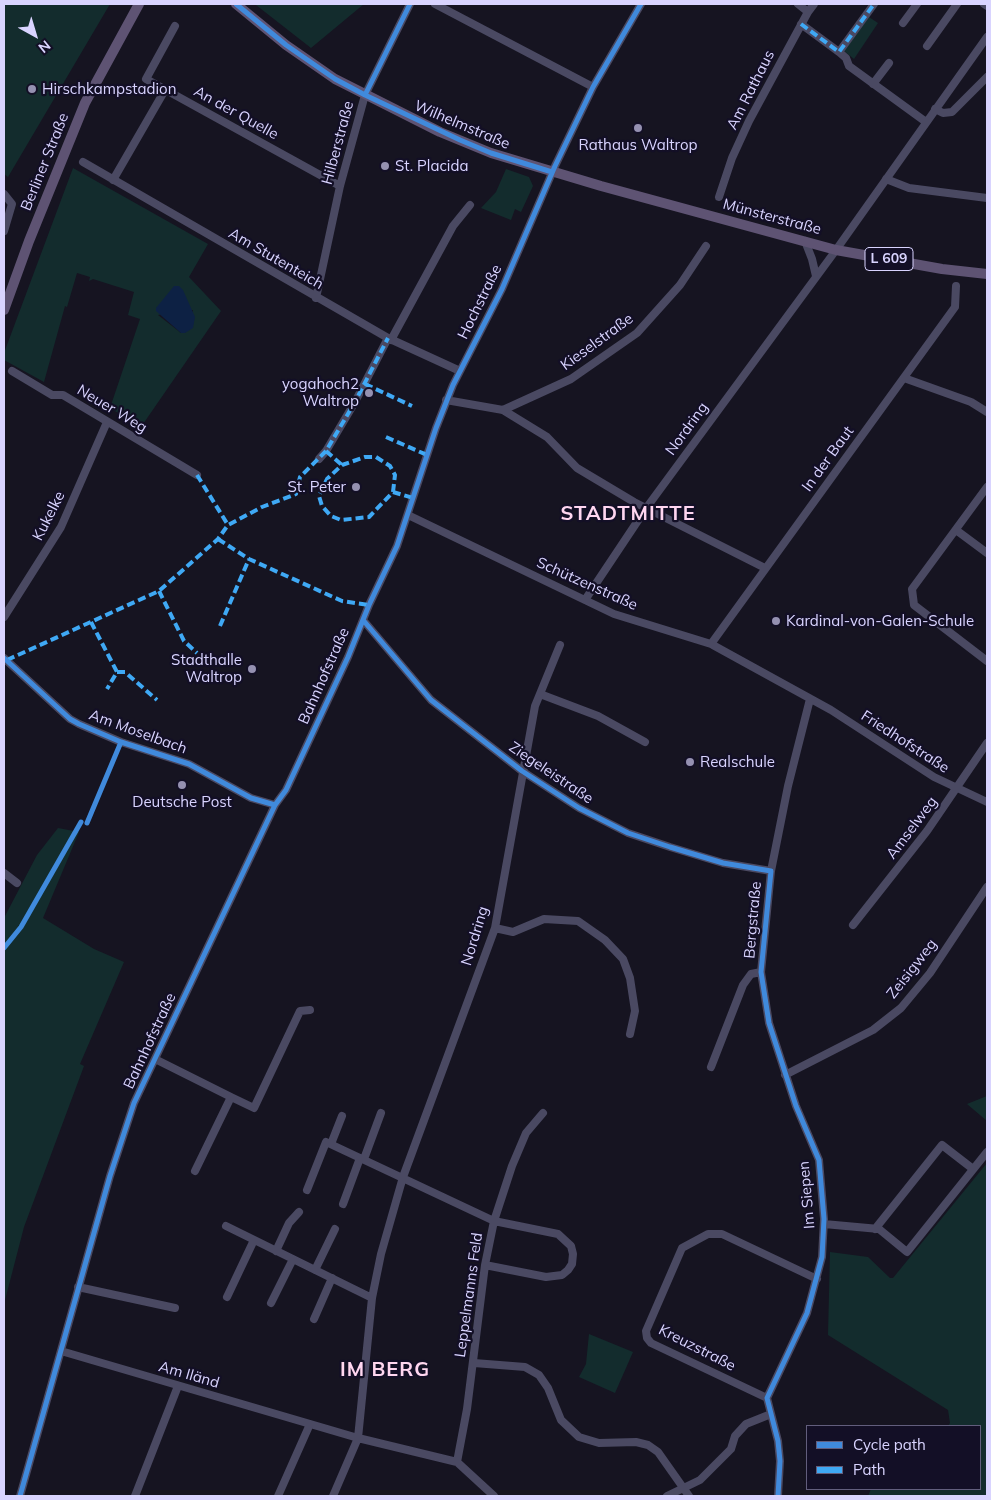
<!DOCTYPE html>
<meta charset="utf-8">
<style>
body{margin:0}
#map{position:relative;width:991px;height:1500px;overflow:hidden;background:#161421;font-family:Mulish,sans-serif}
canvas{display:block}
.frame{position:absolute;inset:0;border:5px solid #d9d4ff;pointer-events:none}
.legend{position:absolute;left:806px;top:1425px;width:175px;height:65px;box-sizing:border-box;background:#130f26;border:1px solid #625e7d;margin:0;padding:6px 9px;list-style:none;font-size:15px;color:#d9d4ff}
.legend li{display:flex;align-items:center;gap:10px;height:25px}
.legend b{width:25px;border:1px solid #625e7d}
.north{position:absolute;left:10px;top:10px;width:50px;height:50px;-webkit-text-stroke:4px #130f26;paint-order:stroke;rotate:141deg;font-size:14px;font-weight:700;line-height:20px;text-align:center;color:#d9d4ff}
.north::after{content:'';display:block;margin:auto;width:18px;height:22px;background:#d9d4ff;clip-path:polygon(50% 0,100% 100%,50% 72%,0 100%)}
</style>
<div id="map">
<canvas width="991" height="1500"></canvas>
<div class="frame"></div>
<ul class="legend">
<li><b style="height:6px;background:#408adc"></b>Cycle path</li>
<li><b style="height:6px;background:#3fa9f5"></b>Path</li>
</ul>
<div class="north">N</div>
</div>
<script>
const ctx = document.querySelector('canvas').getContext('2d');
ctx.lineJoin = 'round';
function fillPath(path, color) {
  ctx.fillStyle = color;
  ctx.fill(path, 'evenodd');
}
function poly(rows) {
  const path = new Path2D();
  for (const r of rows) {
    path.moveTo(r[0], r[1]);
    for (let i = 2; i < r.length; i += 2) path.lineTo(r[i], r[i + 1]);
  }
  return path;
}
function strokePath(path, color, width, dash) {
  ctx.strokeStyle = color;
  ctx.lineWidth = width;
  ctx.lineCap = dash ? 'butt' : 'round';
  ctx.setLineDash(dash || []);
  ctx.stroke(path);
}
function write(font, color, halo, rows, align = 'center') {
  ctx.font = font + ' Mulish,sans-serif';
  ctx.lineWidth = 4.5;
  ctx.setLineDash([]);
  ctx.textBaseline = 'middle';
  ctx.strokeStyle = halo;
  ctx.fillStyle = color;
  for (const [text, x, y, turn = 0] of rows) {
    ctx.save();
    ctx.translate(x, y);
    ctx.rotate((+turn || 0) * Math.PI / 180);
    ctx.textAlign = isNaN(turn) ? turn : align;
    if (halo) ctx.strokeText(text, 0, 0);
    ctx.fillText(text, 0, 0);
    ctx.restore();
  }
}
fillPath(poly([
 [4,4,110,4,8,177,4,174],
 [258,4,364,4,311,48,256,5],
 [869,17,878,23,854,59,844,51],
 [73,168,208,244,189,277,221,311,141,427,110,408,140,319,128,315,134,292,93,279,89,281,90,277,77,273,67,307,65,306,44,382,4,360,4,353],
 [193,310,185,333,181,333,158,315],
 [506,169,529,177,533,186,521,212,515,209,511,220,481,208,496,192],
 [58,828,79,832,43,918,94,949,124,962,80,1064,84,1066,24,1227,4,1304,4,918,37,855],
 [987,1096,987,1121,967,1104],
 [987,1163,987,1496,868,1496,871,1489,980,1489,980,1426,948,1426,950,1423,948,1410,828,1335,830,1252,868,1257,890,1278,893,1278],
 [589,1334,633,1352,615,1393,579,1377,586,1364]
]), '#132c2d');
fillPath(poly([
 [174,286,179,286,183,290,195,317,193,328,185,333,181,333,156,311,156,308]
]), '#0d2144');
strokePath(poly([
 [435,4,593,87],
 [984,4,987,6],
 [808,12,814,4],
 [903,23,917,4],
 [801,24,839,52,874,4],
 [175,26,146,79,340,186],
 [927,46,957,4],
 [839,52,846,58,849,66,926,122],
 [873,84,889,63],
 [935,109,943,113,952,112,987,77],
 [83,162,388,338,460,371],
 [886,179,909,188,987,198],
 [113,180,165,90],
 [4,194,12,204,4,231],
 [719,197,732,158,749,121,808,12,798,4],
 [805,241,812,259,816,276],
 [316,298,340,186,365,95,410,4],
 [391,340,453,226,470,205],
 [12,371,52,395,63,395,197,475],
 [904,378,971,402,987,412],
 [446,400,503,410,547,437,577,468,634,502,765,568],
 [503,410,571,379,637,333,680,285,706,246],
 [319,459,326,451,355,402,388,338],
 [987,487,912,589,914,605,987,661],
 [408,515,614,614,711,644,831,710,934,777,987,802],
 [956,530,987,553],
 [585,600,647,507,836,250,987,37],
 [4,617,61,527,107,422],
 [363,620,431,700,522,771,579,808,628,833,670,847,723,863,771,871],
 [711,644,955,307,956,286],
 [4,658,70,719,79,724,121,742,189,764,251,798,275,805],
 [540,694,598,716,645,742],
 [4,873,17,883],
 [853,925,927,831,987,743],
 [495,928,513,932,544,919,578,921,605,940,623,959,630,978,635,1011,630,1034],
 [155,1059,231,1097,195,1171],
 [711,1067,743,985,751,974,761,972],
 [785,1075,873,1030,901,1008,930,973,987,887],
 [231,1097,254,1108,300,1011,310,1010],
 [331,1144,342,1116],
 [364,1159,381,1113],
 [307,1190,326,1142,494,1221,558,1234,571,1246,573,1254,572,1264,568,1270,562,1275,546,1277,485,1265],
 [343,1204,360,1158],
 [824,1224,879,1229,907,1252,987,1152],
 [226,1226,372,1298],
 [875,1229,942,1145,973,1169],
 [276,1251,289,1223,299,1212],
 [315,1270,335,1229],
 [78,1287,175,1308],
 [227,1297,254,1240],
 [271,1303,293,1259],
 [314,1319,332,1278],
 [61,1351,358,1438,457,1462,494,1496],
 [474,1363,525,1367,539,1375,548,1388,561,1420,579,1437,599,1443,636,1442,648,1445,658,1452,689,1496],
 [767,1398,651,1343,647,1338,646,1331,682,1248,708,1234,722,1234,817,1279],
 [457,1462,467,1409,485,1265,494,1221,512,1166,526,1133,543,1113],
 [20,1496,110,1176,134,1103,275,805,286,790,348,657,369,605,397,546,436,428,453,385,502,289,555,166,593,87,641,4],
 [135,1496,178,1386],
 [278,1496,310,1424],
 [333,1496,358,1438,372,1298,381,1254,403,1177,495,928,535,706,560,645],
 [667,1496,700,1480,731,1449,735,1436,746,1424,771,1414],
 [778,1496,780,1461,778,1441,767,1398,807,1313,822,1257,824,1219,819,1160,796,1106,769,1023,761,972,771,871,788,786,810,699]
]), '#4a4962', 8);
strokePath(poly([
 [236,4,286,45,335,79,440,132,491,153,601,186,836,250,942,269,987,274],
 [4,310,29,241,85,103,139,4]
]), '#5e5373', 10);
strokePath(poly([
 [801,24,839,52,874,4],
 [365,384,412,406],
 [386,437,427,455],
 [326,451,342,465],
 [197,475,228,525],
 [393,492,395,475,390,466,376,457,365,457,342,465,327,479,319,496,322,506,331,516,341,520,369,517,393,492,413,498],
 [218,539,249,559,342,601,369,605],
 [159,591,184,641,197,653],
 [91,622,117,672,107,689],
 [220,626,249,559],
 [7,660,159,591,218,539,228,525,262,507,296,494,300,477,326,451,355,402,388,338],
 [117,672,125,672,157,700]
]), '#3fa9f5', 4, [8, 4]);
strokePath(poly([
 [236,4,286,45,335,79,365,95,460,140,491,153,552,172],
 [365,95,410,4],
 [363,620,431,700,522,771,579,808,628,833,670,847,723,863,771,871,761,972,769,1023,796,1106,819,1160,824,1219,822,1257,807,1313,767,1398,778,1441,780,1461,778,1496],
 [4,658,70,719,79,724,121,742,189,764,251,798,275,805],
 [87,823,121,742],
 [4,948,21,927,81,822],
 [20,1496,110,1176,134,1103,275,805,286,790,348,657,369,605,397,546,436,428,453,385,502,289,555,166,593,87,641,4]
]), '#408adc', 5);
for (const [x, y, r, color] of [
 [32,89,5,"#9591b1"],
 [638,128,5,"#9591b1"],
 [385,166,5,"#9591b1"],
 [369,393,5,"#9591b1"],
 [356,487,5,"#9591b1"],
 [776,621,5,"#9591b1"],
 [252,669,5,"#9591b1"],
 [690,762,5,"#9591b1"],
 [182,785,5,"#9591b1"]
]) {
  const dot = new Path2D();
  dot.arc(x, y, r, 0, 2 * Math.PI);
  ctx.fillStyle = color;
  ctx.fill(dot);
  strokePath(dot, '#130f26', 2);
}
for (const [x, y, w] of [
 [889,259,48]
]) {
  const box = new Path2D();
  box.roundRect(x - w / 2, y - 11.5, w, 23, 4);
  ctx.fillStyle = '#130f26';
  ctx.fill(box);
  strokePath(box, '#d9d4ff', 1);
}
write('bold 14px', '#d9d4ff', null, [
 ["L 609",889,259]
]);
write('15px', '#d9d4ff', '#130f26', [
 ["Hirschkampstadion",42,89],
 ["Rathaus Waltrop",638,145,"center"],
 ["St. Placida",395,166],
 ["yogahoch2",359,384,"right"],
 ["Waltrop",359,401,"right"],
 ["St. Peter",346,487,"right"],
 ["Kardinal-von-Galen-Schule",786,621],
 ["Stadthalle",242,660,"right"],
 ["Waltrop",242,677,"right"],
 ["Realschule",700,762],
 ["Deutsche Post",182,802,"center"]
], 'left');
write('15px', '#d9d4ff', '#130f26', [
 ["Am Rathaus",751,90,-63],
 ["An der Quelle",236,113,29],
 ["Wilhelmstraße",462,125,23],
 ["Hilberstraße",338,143,-75],
 ["Berliner Straße",45,162,-68],
 ["Münsterstraße",772,217,15],
 ["Am Stutenteich",276,259,30],
 ["Hochstraße",480,302,-64],
 ["Kieselstraße",597,342,-36],
 ["Neuer Weg",112,409,31],
 ["Nordring",687,429,-54],
 ["In der Baut",828,459,-54],
 ["Kukelke",49,516,-63],
 ["Schützenstraße",587,584,24],
 ["Bahnhofstraße",324,676,-66],
 ["Am Moselbach",138,732,20],
 ["Friedhofstraße",905,742,33],
 ["Ziegeleistraße",551,773,34],
 ["Amselweg",912,828,-53],
 ["Bergstraße",753,920,-85],
 ["Nordring",475,936,-73],
 ["Zeisigweg",912,969,-52],
 ["Bahnhofstraße",150,1041,-65],
 ["Im Siepen",807,1195,-95],
 ["Leppelmanns Feld",469,1295,-82],
 ["Kreuzstraße",697,1348,27],
 ["Am Iländ",189,1375,16]
]);
ctx.letterSpacing = '1px';
write('bold 20px', '#ffd6f0', '#130f26', [
 ["STADTMITTE",628,514],
 ["IM BERG",385,1370]
]);
ctx.letterSpacing = '0px';
</script>
